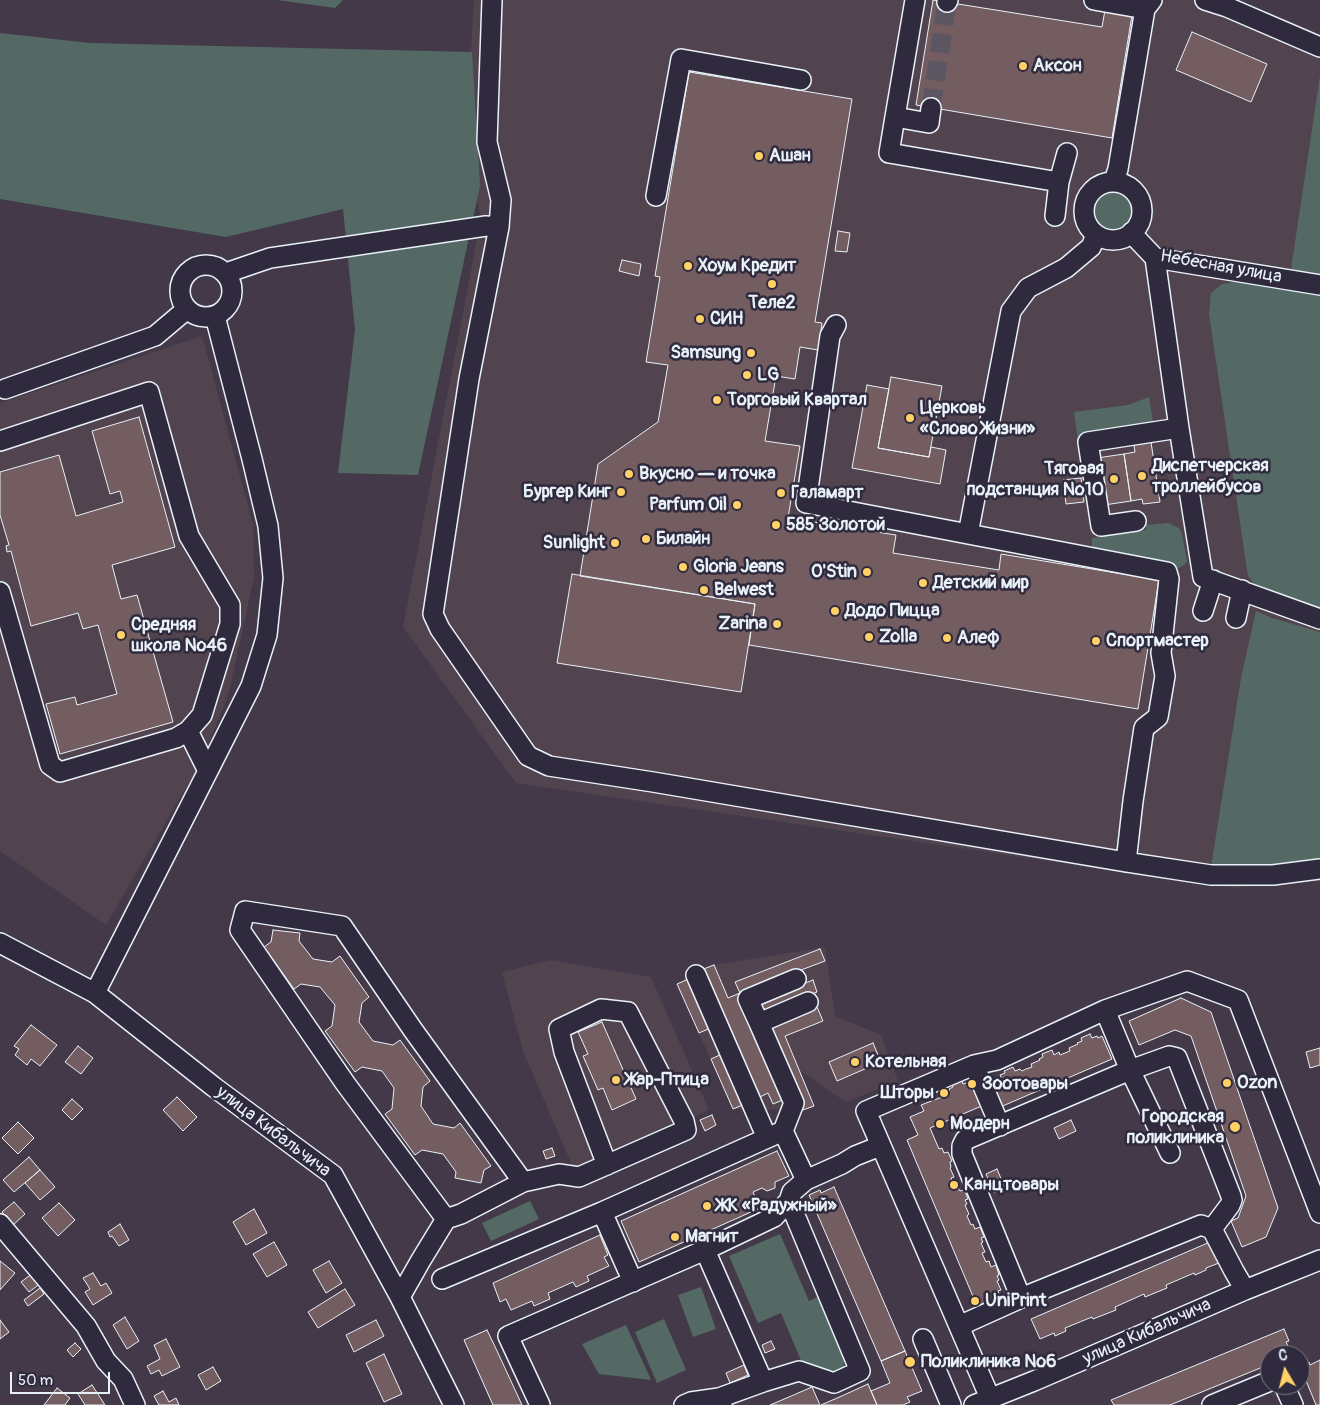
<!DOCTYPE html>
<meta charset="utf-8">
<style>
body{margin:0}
#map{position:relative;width:1320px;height:1405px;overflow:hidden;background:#433948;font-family:Pangolin,sans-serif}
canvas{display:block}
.north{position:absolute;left:1260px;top:1345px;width:50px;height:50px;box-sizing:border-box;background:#2f2a3d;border:1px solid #797a88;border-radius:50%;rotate:352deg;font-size:14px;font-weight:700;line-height:20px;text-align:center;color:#e8f1f8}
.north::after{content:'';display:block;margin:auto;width:18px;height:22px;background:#ffd166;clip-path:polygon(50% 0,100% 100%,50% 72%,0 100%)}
.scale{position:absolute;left:10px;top:1372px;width:100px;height:22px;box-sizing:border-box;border:2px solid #e8f1f8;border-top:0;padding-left:6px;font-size:15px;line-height:18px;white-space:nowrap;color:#e8f1f8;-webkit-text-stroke:4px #2f2a3d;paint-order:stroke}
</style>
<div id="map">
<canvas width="1320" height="1405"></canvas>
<div class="north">С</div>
<div class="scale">50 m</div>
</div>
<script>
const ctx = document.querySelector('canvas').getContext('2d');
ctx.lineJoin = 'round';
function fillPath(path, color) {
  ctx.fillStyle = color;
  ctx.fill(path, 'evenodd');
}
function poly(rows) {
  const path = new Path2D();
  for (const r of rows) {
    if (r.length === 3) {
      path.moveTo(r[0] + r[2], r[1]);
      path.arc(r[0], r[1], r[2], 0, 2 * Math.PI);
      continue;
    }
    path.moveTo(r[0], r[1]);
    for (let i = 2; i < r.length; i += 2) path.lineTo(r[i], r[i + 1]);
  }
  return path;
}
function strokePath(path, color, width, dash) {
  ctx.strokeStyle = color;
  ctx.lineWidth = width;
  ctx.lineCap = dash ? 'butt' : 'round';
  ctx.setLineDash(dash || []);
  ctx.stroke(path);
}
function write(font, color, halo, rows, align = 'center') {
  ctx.font = font + ' Pangolin,sans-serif';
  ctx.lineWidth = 5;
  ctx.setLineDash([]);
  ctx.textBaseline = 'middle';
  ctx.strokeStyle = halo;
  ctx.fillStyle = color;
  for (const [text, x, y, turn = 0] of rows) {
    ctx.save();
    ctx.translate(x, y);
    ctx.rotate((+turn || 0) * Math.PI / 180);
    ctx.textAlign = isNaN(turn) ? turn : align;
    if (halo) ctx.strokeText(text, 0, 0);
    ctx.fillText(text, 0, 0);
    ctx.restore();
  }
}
fillPath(poly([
 [474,0,1236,0,1320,37,1320,881,1234,888,516,783,403,627,481,218,465,150],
 [202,336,253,524,254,577,229,693,202,760,106,925,0,851,0,403],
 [825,947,835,1016,881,1035,898,1081,846,1102,801,1071,814,1106,803,1110,733,1109,677,984,687,976,714,965],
 [550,960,651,977,709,1110,574,1170,523,1051,502,972]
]), '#51444f');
fillPath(poly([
 [277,0,343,0,335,8],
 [0,33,90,43,472,52,480,186,418,475,338,473,355,330,343,209,226,237,0,199],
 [1320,76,1320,274,1291,269],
 [1113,211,23],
 [1241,281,1320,294,1320,609,1270,592,1256,586,1248,576,1209,314,1211,293,1222,284],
 [1149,397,1153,422,1139,427,1089,433,1078,441,1074,412,1128,405],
 [1168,523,1179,528,1182,534,1187,561,1185,564,1179,568,1173,569,1092,550,1092,538,1146,530,1146,525],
 [1256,611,1272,618,1320,632,1320,861,1234,869,1211,867,1241,678],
 [530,1201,539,1219,491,1241,482,1223],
 [780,1234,809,1301,822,1295,845,1357,843,1369,831,1374,802,1363,781,1313,758,1323,729,1256],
 [701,1287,716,1329,693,1337,678,1295],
 [664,1319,686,1370,657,1383,635,1332],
 [626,1325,651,1380,599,1374,582,1344]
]), '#546964');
const building = poly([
 [933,0,1102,27,1105,10,1132,15,1112,138,916,105,933,0],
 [1192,32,1267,64,1251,102,1176,70,1192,32],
 [689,72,852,99,815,322,822,323,818,350,800,347,795,379,776,376,765,441,800,446,788,518,896,535,893,553,999,570,1001,554,1159,580,1138,709,749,645,755,604,580,576,598,464,658,422,668,365,646,362,660,277,655,276,689,72],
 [838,231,850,233,847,252,835,251,838,231],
 [622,260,641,264,639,276,619,271,622,260],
 [891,377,942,386,929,457,878,448,891,377],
 [867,385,889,389,878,448,929,457,931,447,946,450,940,484,852,468,867,385],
 [139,417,175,547,112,565,121,599,137,595,173,722,60,754,46,704,75,697,77,705,117,694,98,625,83,629,78,613,31,626,11,551,7,552,6,546,9,545,0,515,0,472,59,455,76,516,123,502,120,491,110,494,92,431,139,417],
 [1151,442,1160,502,1143,504,1142,499,1131,501,1124,454,1135,452,1134,445,1151,442],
 [1124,454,1131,501,1104,505,1097,458,1124,454],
 [1081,478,1084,502,1066,504,1063,480,1081,478],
 [572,574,755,604,741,692,557,663,572,574],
 [273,930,300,933,299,941,313,959,332,962,340,956,369,997,362,1003,359,1022,373,1041,393,1045,400,1040,430,1081,423,1087,421,1106,433,1124,454,1128,460,1123,491,1166,484,1170,481,1183,455,1178,456,1172,443,1154,422,1150,415,1155,385,1114,392,1109,394,1088,382,1071,362,1067,355,1072,325,1031,332,1026,335,1005,320,987,301,984,294,989,264,947,271,942,273,930],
 [820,949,825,961,740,993,735,982,820,949],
 [714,965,728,998,740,993,785,1099,773,1104,768,1093,756,1099,701,970,714,965],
 [691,978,713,1027,699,1033,677,984,691,978],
 [813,980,817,992,762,1014,758,1002,813,980],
 [1181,998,1211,1012,1278,1208,1266,1237,1242,1247,1231,1221,1238,1218,1246,1196,1191,1036,1175,1030,1139,1045,1129,1021,1181,998],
 [817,1007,823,1021,785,1036,814,1106,803,1110,769,1028,817,1007],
 [602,1022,636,1099,612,1110,603,1088,598,1090,583,1056,588,1054,578,1032,602,1022],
 [31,1025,57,1045,40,1066,31,1059,27,1065,15,1055,19,1049,14,1046,31,1025],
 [1090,1034,1092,1038,1097,1036,1098,1038,1102,1036,1112,1059,998,1108,988,1085,993,1083,992,1081,1001,1077,1000,1075,1005,1073,1004,1071,1013,1067,1015,1071,1020,1069,1022,1071,1026,1069,1032,1067,1031,1064,1040,1060,1039,1059,1043,1057,1042,1054,1052,1050,1054,1055,1059,1052,1060,1055,1070,1051,1069,1048,1078,1044,1077,1043,1082,1041,1081,1038,1090,1034],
 [873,1043,881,1062,837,1081,829,1062,873,1043],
 [78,1046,93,1058,81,1074,65,1062,78,1046],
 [1320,1048,1320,1065,1310,1068,1306,1052,1320,1048],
 [722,1054,745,1104,733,1109,711,1059,722,1054],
 [962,1080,963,1084,969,1082,970,1085,975,1083,984,1105,930,1128,939,1149,942,1148,944,1153,948,1152,952,1161,950,1162,951,1167,950,1168,954,1177,951,1178,955,1187,957,1186,960,1191,964,1190,966,1194,968,1199,965,1200,967,1204,965,1205,969,1214,967,1216,971,1225,973,1224,975,1229,980,1227,984,1237,981,1238,983,1242,981,1243,985,1252,982,1253,986,1262,989,1261,991,1267,996,1265,999,1275,997,1276,999,1280,997,1281,1001,1290,998,1291,1000,1296,977,1306,907,1140,918,1135,910,1117,924,1111,921,1105,942,1097,940,1094,950,1090,949,1089,953,1087,952,1084,962,1080],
 [177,1097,197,1117,183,1131,163,1110,177,1097],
 [72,1099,83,1109,72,1120,62,1110,72,1099],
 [712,1115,716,1125,705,1131,700,1120,712,1115],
 [1071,1120,1076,1131,1059,1139,1054,1128,1071,1120],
 [18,1122,34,1138,18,1154,2,1138,18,1122],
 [552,1148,555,1156,546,1159,543,1151,552,1148],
 [777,1151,789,1176,775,1182,775,1188,767,1191,762,1188,753,1192,760,1208,639,1262,621,1221,777,1151],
 [29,1157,40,1170,14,1192,3,1180,29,1157],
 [997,1169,1005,1188,994,1193,986,1174,997,1169],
 [40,1170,55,1187,40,1200,25,1183,40,1170],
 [834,1187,905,1351,881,1361,809,1195,820,1190,821,1193,834,1187],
 [14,1202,25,1214,13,1225,2,1212,14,1202],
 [59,1203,75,1220,58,1236,42,1218,59,1203],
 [254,1209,267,1233,246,1245,233,1222,254,1209],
 [120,1224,129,1240,119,1246,112,1236,110,1237,108,1232,120,1224],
 [600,1235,608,1255,604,1257,609,1266,587,1276,589,1281,576,1287,573,1282,548,1293,550,1299,534,1306,532,1301,511,1310,506,1299,500,1302,493,1283,600,1235],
 [274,1242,287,1265,267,1277,253,1254,274,1242],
 [1210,1242,1219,1263,1206,1268,1206,1270,1195,1275,1194,1273,1166,1285,1167,1288,1145,1297,1144,1294,1115,1307,1116,1310,1093,1319,1092,1317,1065,1328,1066,1331,1055,1336,1054,1333,1040,1339,1031,1319,1210,1242],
 [0,1261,15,1273,0,1290,0,1261],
 [329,1261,342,1283,326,1293,313,1270,329,1261],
 [33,1273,41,1283,29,1292,21,1282,33,1273],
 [93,1273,101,1286,106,1283,112,1293,93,1305,85,1292,90,1289,83,1278,93,1273],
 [40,1288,44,1294,28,1306,24,1300,40,1288],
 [345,1289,355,1305,318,1328,308,1312,345,1289],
 [125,1317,139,1341,127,1349,113,1325,125,1317],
 [0,1320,9,1332,0,1339,0,1320],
 [376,1320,384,1336,354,1352,346,1335,376,1320],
 [1284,1329,1289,1341,1286,1342,1292,1355,1270,1355,1270,1364,1170,1405,1114,1405,1111,1400,1284,1329],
 [487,1330,498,1353,522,1405,493,1405,464,1340,487,1330],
 [166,1339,180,1367,162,1376,159,1370,151,1374,147,1366,160,1359,154,1345,166,1339],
 [771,1341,775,1349,765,1353,762,1345,771,1341],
 [75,1343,81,1349,73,1357,67,1350,75,1343],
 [905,1351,922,1391,907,1397,910,1402,903,1405,877,1405,871,1391,890,1383,881,1361,905,1351],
 [384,1354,402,1394,384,1402,366,1363,384,1354],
 [1320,1360,1320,1405,1316,1405,1300,1366,1309,1362,1310,1365,1320,1360],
 [744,1365,748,1375,730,1383,726,1373,744,1365],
 [213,1367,221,1381,206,1390,198,1375,213,1367],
 [868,1384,877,1405,821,1405,844,1395,868,1384],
 [92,1385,105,1405,85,1405,78,1394,92,1385],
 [812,1387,820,1405,770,1405,789,1397,812,1387],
 [57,1388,70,1398,65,1405,44,1405,57,1388],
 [163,1391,169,1402,176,1398,179,1405,159,1405,154,1396,163,1391]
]);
fillPath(building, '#735d60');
strokePath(building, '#e8f1f8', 1);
strokePath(poly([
 [931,108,947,2]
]), '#5c5562', 19, [19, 9]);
const minor = poly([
 [492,0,487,142,501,200,499,227,469,379,433,614,440,629,528,756,549,766,653,782,1126,862,1211,875,1273,875,1320,869],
 [915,0,895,117,929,123,931,108],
 [1094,0,1145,9],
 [1205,0,1227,7,1320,47],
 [947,2,948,0],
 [895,117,889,153,1059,182,1067,153],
 [1114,181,1118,169,1145,9,1152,0],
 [1113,211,29],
 [656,196,681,59,801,80],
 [1055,216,1059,182],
 [1132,232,1136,238,1155,258,1320,285],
 [1155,258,1179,428,1203,577,1320,619],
 [206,291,26],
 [226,273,270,258,486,226,499,227],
 [836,325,830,336,806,503,1167,572,1169,579,1161,653,1165,676,1158,717,1144,728,1133,801,1126,862],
 [5,389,155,336,187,309],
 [0,441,149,392,189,536,230,605,230,624,202,715,188,731,176,738,60,772,50,765,0,592],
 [1136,521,1101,526,1088,442,1179,428],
 [968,534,1011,311,1028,288,1066,268,1091,247,1096,235],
 [1203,611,1213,580],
 [1236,618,1242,590],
 [208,771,251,686,267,635,273,578,268,526,252,459,215,316],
 [0,943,95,993,214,1087,333,1175,400,1297,454,1405],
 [696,975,767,1138],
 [95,993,208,771,188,731],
 [1105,1010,1187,981,1238,1000,1320,1213],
 [759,1023,748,999,796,979],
 [974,1065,1000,1126],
 [783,1131,794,1103,759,1023,808,1002],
 [602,1212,783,1131,806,1180],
 [446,1219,345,1083,240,930,245,911,342,926,413,1030,523,1182],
 [0,1224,86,1326,106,1361,123,1379,135,1405],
 [705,1250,774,1217,789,1201],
 [442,1279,602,1212,633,1282],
 [400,1297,421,1260,446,1219,461,1214,523,1182,559,1174,579,1177,686,1130,684,1121,628,1012,601,1009,559,1029,564,1052,607,1165],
 [1021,1298,1201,1225,1212,1229,1234,1271,1245,1290],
 [959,1326,1021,1298,962,1154,962,1146,965,1140,1130,1070,1170,1153],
 [923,1339,951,1405],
 [1284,1385,1293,1405],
 [719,1398,763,1382,799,1371,834,1383,860,1371,789,1201,792,1192,806,1180,842,1164,855,1156,880,1146],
 [990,1398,866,1111,974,1065,997,1060,1105,1010,1130,1070,1169,1056,1177,1058,1231,1196,1232,1200,1230,1205,1212,1229],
 [540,1405,508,1336,705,1250,763,1382],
 [684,1405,691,1402,719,1398,722,1405],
 [974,1405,1034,1381,1245,1290,1320,1260],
 [1212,1405,1270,1381]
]);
strokePath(minor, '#e8f1f8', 22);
strokePath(minor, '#2f2a3d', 19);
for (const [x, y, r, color] of [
 [1023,66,5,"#ffd166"],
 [759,156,5,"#ffd166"],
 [688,266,5,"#ffd166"],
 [772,284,5,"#ffd166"],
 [700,319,5,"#ffd166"],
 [751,353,5,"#ffd166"],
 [747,375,5,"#ffd166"],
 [717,400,5,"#ffd166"],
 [910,418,5,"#ffd166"],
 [629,474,5,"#ffd166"],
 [1142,476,5,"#ffd166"],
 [1114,479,5,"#ffd166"],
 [621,492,5,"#ffd166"],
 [781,493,5,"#ffd166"],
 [737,505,5,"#ffd166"],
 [776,525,5,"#ffd166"],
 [646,539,5,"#ffd166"],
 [615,543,5,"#ffd166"],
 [683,567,5,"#ffd166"],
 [867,572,5,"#ffd166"],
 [923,583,5,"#ffd166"],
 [704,590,5,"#ffd166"],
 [835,611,5,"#ffd166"],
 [777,624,5,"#ffd166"],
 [121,635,5,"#ffd166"],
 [869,637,5,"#ffd166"],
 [947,638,5,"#ffd166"],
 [1096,641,5,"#ffd166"],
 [855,1062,5,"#ffd166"],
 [616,1080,5,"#ffd166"],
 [1227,1083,5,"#ffd166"],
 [972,1084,5,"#ffd166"],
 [944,1093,5,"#ffd166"],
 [940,1124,5,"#ffd166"],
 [1235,1127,6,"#ffd166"],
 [954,1185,5,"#ffd166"],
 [707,1206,5,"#ffd166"],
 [675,1237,5,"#ffd166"],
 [975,1301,5,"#ffd166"],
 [910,1362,6,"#ffd166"]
]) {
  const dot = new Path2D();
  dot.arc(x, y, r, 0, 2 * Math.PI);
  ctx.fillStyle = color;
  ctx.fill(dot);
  strokePath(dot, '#2f2a3d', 2);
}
write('bold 18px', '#e8f1f8', '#2f2a3d', [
 ["Аксон",1033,66],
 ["Ашан",769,156],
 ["Хоум Кредит",698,266],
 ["Теле2",772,303,"center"],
 ["СИН",710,319],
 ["Samsung",741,353,"right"],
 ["LG",757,375],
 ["Торговый Квартал",727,400],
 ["Церковь",920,408],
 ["«Слово Жизни»",920,429],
 ["Диспетчерская",1152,466],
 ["троллейбусов",1152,487],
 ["Тяговая",1104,469,"right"],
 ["подстанция №10",1104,490,"right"],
 ["Вкусно — и точка",639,474],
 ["Бургер Кинг",611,492,"right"],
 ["Галамарт",791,493],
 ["Parfum Oil",727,505,"right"],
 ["585 Золотой",786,525],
 ["Билайн",656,539],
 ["Sunlight",605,543,"right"],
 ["Gloria Jeans",693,567],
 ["O'Stin",857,572,"right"],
 ["Детский мир",933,583],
 ["Belwest",714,590],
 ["Додо Пицца",845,611],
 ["Zarina",767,624,"right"],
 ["Средняя",131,625],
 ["школа №46",131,646],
 ["Zolla",879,637],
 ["Алеф",957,638],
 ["Спортмастер",1106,641],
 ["Котельная",865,1062],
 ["Жар-Птица",626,1080],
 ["Ozon",1237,1083],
 ["Зоотовары",982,1084],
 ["Шторы",934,1093,"right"],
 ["Городская",1224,1117,"right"],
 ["поликлиника",1224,1138,"right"],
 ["Модерн",950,1124],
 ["Канцтовары",964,1185],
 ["ЖК «Радужный»",717,1206],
 ["Магнит",685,1237],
 ["UniPrint",985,1301],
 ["Поликлиника №6",921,1362]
], 'left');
write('18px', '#e8f1f8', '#2f2a3d', [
 ["Небесная улица",1221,267,10],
 ["улица Кибальчича",273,1132,37],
 ["улица Кибальчича",1147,1332,-24]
]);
</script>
